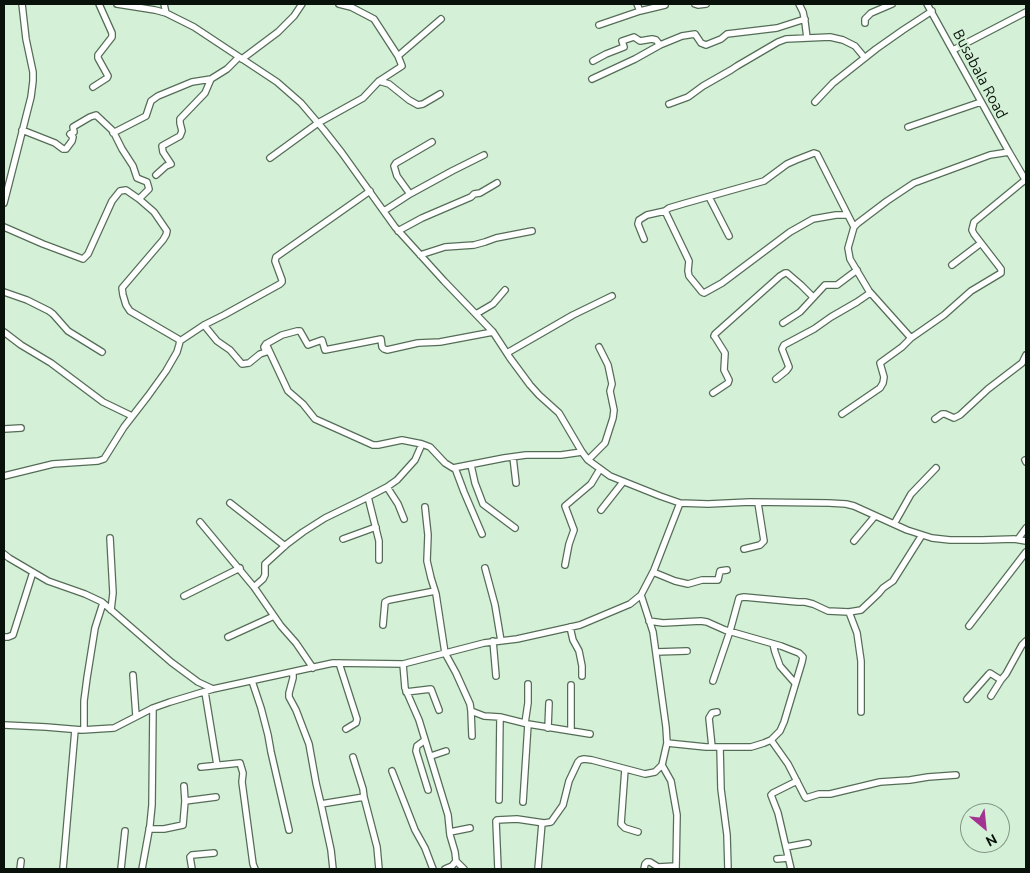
<!DOCTYPE html>
<style>
body{margin:0}
#map{position:relative;width:1030px;height:873px;overflow:hidden;background:#d4f0d7;font-family:Ubuntu,sans-serif}
canvas{display:block}
.frame{position:absolute;inset:0;border:5px solid #09120a;pointer-events:none}
.north{position:absolute;left:960px;top:803px;width:50px;height:50px;box-sizing:border-box;background:#d4f0d7;border:1px solid #839785;border-radius:50%;rotate:152deg;font-size:14px;font-weight:700;line-height:20px;text-align:center;color:#09120a}
.north::after{content:'';display:block;margin:auto;width:18px;height:22px;background:#a23391;clip-path:polygon(50% 0,100% 100%,50% 72%,0 100%)}
</style>
<div id="map">
<canvas width="1030" height="873"></canvas>
<div class="frame"></div>
<div class="north">N</div>
</div>
<script>
const ctx = document.querySelector('canvas').getContext('2d');
ctx.lineJoin = 'round';
function poly(rows) {
  const path = new Path2D();
  for (const r of rows) {
    path.moveTo(r[0], r[1]);
    for (let i = 2; i < r.length; i += 2) path.lineTo(r[i], r[i + 1]);
  }
  return path;
}
function strokePath(path, color, width, dash) {
  ctx.strokeStyle = color;
  ctx.lineWidth = width;
  ctx.lineCap = dash ? 'butt' : 'round';
  ctx.setLineDash(dash || []);
  ctx.stroke(path);
}
function write(font, color, halo, rows, align = 'center') {
  ctx.font = font + ' Ubuntu,sans-serif';
  ctx.lineWidth = 4;
  ctx.setLineDash([]);
  ctx.textBaseline = 'middle';
  ctx.strokeStyle = halo;
  ctx.fillStyle = color;
  for (const [text, x, y, turn = 0] of rows) {
    ctx.save();
    ctx.translate(x, y);
    ctx.rotate((+turn || 0) * Math.PI / 180);
    ctx.textAlign = isNaN(turn) ? turn : align;
    if (halo) ctx.strokeText(text, 0, 0);
    ctx.fillText(text, 0, 0);
    ctx.restore();
  }
}
const minor = poly([
 [117,4,155,10,166,13,194,27,277,82,301,103,324,130,342,153,395,227,444,281,493,332,510,358,530,385,539,395,559,413,582,452,588,460,610,476,660,496,680,503,708,504,750,502,829,503,846,504,854,506,907,530,932,538,950,540,982,540,1014,539,1026,541],
 [164,4,166,13],
 [637,4,640,11],
 [695,4,698,5,706,4],
 [799,4,803,12,805,22,807,38],
 [927,4,1009,152,1026,181],
 [865,23,865,19,871,13,892,4],
 [599,25,640,11,665,5],
 [953,50,1026,12],
 [398,56,441,19],
 [242,59,278,32,294,16,302,4],
 [593,61,606,54,624,47,622,41,634,37,640,41,652,39,656,40,660,45],
 [592,79,635,59,660,45,682,36,695,34,701,43,706,45,721,39,727,34,777,28,805,19],
 [379,81,389,84,409,100,418,105,423,104,440,94],
 [93,87,107,78,108,76,98,58,98,55,112,37,112,33,99,4],
 [815,102,833,83,876,49,903,30,932,11],
 [669,104,688,97,703,86,731,70,737,66,778,42,786,39,830,37,843,40,855,46,865,58],
 [908,127,981,102],
 [22,130,55,143,63,149,66,149,72,141,73,137,70,134,74,132,73,127,90,117,96,115,113,131,122,149,133,166,137,178,147,182,149,189,139,199],
 [113,133,146,116,151,101,158,96,192,82,211,79,227,69,239,57],
 [270,158,318,123,363,98,379,81,402,66,398,56,374,19,351,7,339,4],
 [156,175,166,166,171,164,163,152,162,146,180,136,182,131,180,123,180,119,205,93,211,79],
 [410,194,397,176,394,166,396,163,432,142],
 [709,197,729,236],
 [4,203,31,97,33,81,33,72,26,39,22,4],
 [384,211,410,194,452,171,484,155],
 [665,211,689,261,688,271,689,276,702,292,704,293,722,283,790,232,813,219,836,215,847,215],
 [4,227,43,244,83,259,88,254,112,201,120,191,126,190,139,199,154,212,167,231,166,235,163,240,122,288,123,295,126,305,130,311,178,339,180,341],
 [398,231,422,218,471,197,474,194,480,193,497,183],
 [644,239,638,224,639,220,647,215,665,211,669,208,686,203,764,181,787,164,796,160,814,153,817,154,854,227],
 [420,255,445,247,474,245,485,242,496,238,532,231],
 [952,265,981,243],
 [4,292,27,300,49,311,53,314,68,331,102,352],
 [476,314,493,304,505,290],
 [783,323,800,312,825,285,837,285,857,270],
 [204,325,217,341,230,350,242,364,249,363,260,354,266,352,264,347,266,344,288,391,303,404,315,419,373,445,378,445,402,440,422,444,430,447,445,463,453,468,504,458,526,455,561,455,582,452],
 [4,332,21,345,51,363,103,402,132,416],
 [911,338,869,291,850,259,848,248,854,227,858,223,887,201,914,183,990,155,1009,152],
 [266,344,282,335,297,331,300,331,308,345,322,340,325,350,381,339,382,347,384,349,387,350,418,343,440,342,493,332],
 [507,353,573,315,612,296],
 [776,379,786,371,789,367,782,349,784,345,814,329,831,317,857,302,870,293],
 [713,393,728,383,729,380,724,370,725,353,715,337,714,336,715,334,780,276,785,273,787,273,801,285,813,297],
 [842,414,880,388,883,383,884,377,880,363,902,347,911,338,944,315,971,291,1001,273,1001,269,974,234,972,230,974,222,1025,180],
 [935,419,942,414,945,414,954,418,960,415,988,389,1022,363,1026,355],
 [4,429,21,428],
 [513,457,516,483],
 [588,460,605,443,613,418,614,410,610,391,612,384,608,365,599,347],
 [1025,460,1026,462],
 [471,465,475,483,483,504,515,528],
 [455,468,464,492,482,534],
 [4,476,53,464,98,461,104,459,124,427,148,396,166,371,177,352,179,345,180,341,204,325,224,315,280,284,282,282,282,280,275,261,276,257,370,191],
 [387,487,398,504,404,519],
 [368,497,379,541,379,560],
 [230,503,285,546],
 [425,507,428,535,427,561,431,578,436,594,445,653,456,673,470,704,471,711,484,716,500,717,528,724,590,734],
 [601,510,623,482],
 [200,522,254,587,281,626,296,643,313,668],
 [894,524,911,494,936,468],
 [110,538,113,593,111,610],
 [343,539,376,527],
 [1018,539,1026,528],
 [854,541,875,516],
 [744,549,760,545,764,541,758,503],
 [4,554,9,558,48,581,85,594,102,602,171,662,198,682,213,689],
 [565,565,569,544,574,530,565,506,591,484,600,469],
 [485,568,495,605,501,641],
 [653,572,675,581,688,584,702,580,718,580,720,571,727,570],
 [254,587,263,579,265,575,265,564,287,544,303,532,325,518,362,500,387,487,397,480,415,460,422,444],
 [641,595,653,632,666,727,667,743,662,765,671,781,677,815,676,869],
 [184,596,240,568],
 [849,612,857,633,861,661,861,712],
 [649,621,663,623,701,621,707,622,725,630,781,646,799,653,803,657,802,662,784,722,780,731,771,740,764,743,751,747,706,747,667,743],
 [383,625,385,602,389,600,435,591],
 [969,626,1026,552],
 [570,627,573,640,579,651,582,666,582,676],
 [4,637,8,637,13,635,33,572],
 [228,637,274,616],
 [493,641,496,676],
 [773,644,775,652,780,666,795,683],
 [656,652,687,651],
 [339,663,357,719,356,723,346,729],
 [403,664,405,688,419,720,448,815,450,835,455,852,456,861,452,866,445,869],
 [293,672,293,678,289,693,289,697,296,710,309,744,316,783,321,804,331,850,333,869],
 [133,675,136,716],
 [252,681,261,708,268,735,271,752,289,830],
 [713,681,730,631,739,598,744,597,798,602,805,602,813,604,828,611,849,612,861,610,879,593,883,588,893,581,922,535],
 [205,692,217,765],
 [406,692,431,689,439,710],
 [991,696,1001,680,1006,674,1022,645,1026,641],
 [967,699,989,674,990,673,1001,680],
 [471,711,472,736],
 [525,723,528,703,528,684],
 [4,725,46,727,82,730,114,728,153,708,170,702,213,689,333,663,403,664,484,643,517,639,580,625,630,604,641,595,654,570,680,503],
 [548,728,549,703],
 [84,730,84,701,87,678,95,628,103,603],
 [571,731,571,685],
 [425,740,417,746,416,751,428,790],
 [771,740,788,764,805,797,806,798,819,794,830,794,880,782,910,780,928,777,956,775],
 [712,747,709,718,712,713,717,712],
 [720,747,721,789,727,835,728,869],
 [431,756,446,751],
 [353,757,363,789,364,797],
 [201,767,240,763,243,773,242,782,253,864,255,869],
 [625,769,621,824,625,828,638,832],
 [392,771,415,830,425,848,433,869],
 [499,800,500,717],
 [185,801,216,797],
 [523,802,528,724],
 [321,804,364,797,377,847,379,869],
 [149,829,164,829,183,825,185,801,184,786],
 [450,832,470,828],
 [786,847,808,843],
 [777,859,788,858],
 [456,861,464,869],
 [20,869,21,861],
 [63,869,75,730],
 [121,869,125,831],
 [142,869,150,825,152,805,153,708],
 [192,869,190,857,192,855,214,853],
 [498,869,496,821,497,820,517,819,544,823,551,822,563,805,569,781,578,762,580,760,584,759,592,760,645,774,655,772,662,765],
 [538,869,542,823],
 [644,869,645,864,647,862,650,862,658,867,676,866],
 [791,869,778,813,771,795,773,793,797,781]
]);
strokePath(minor, '#556d57', 8);
strokePath(minor, '#fff', 5.5);
write('15px', '#09120a', '#d4f0d7', [
 ["Busabala Road",980,74,62]
]);
</script>
